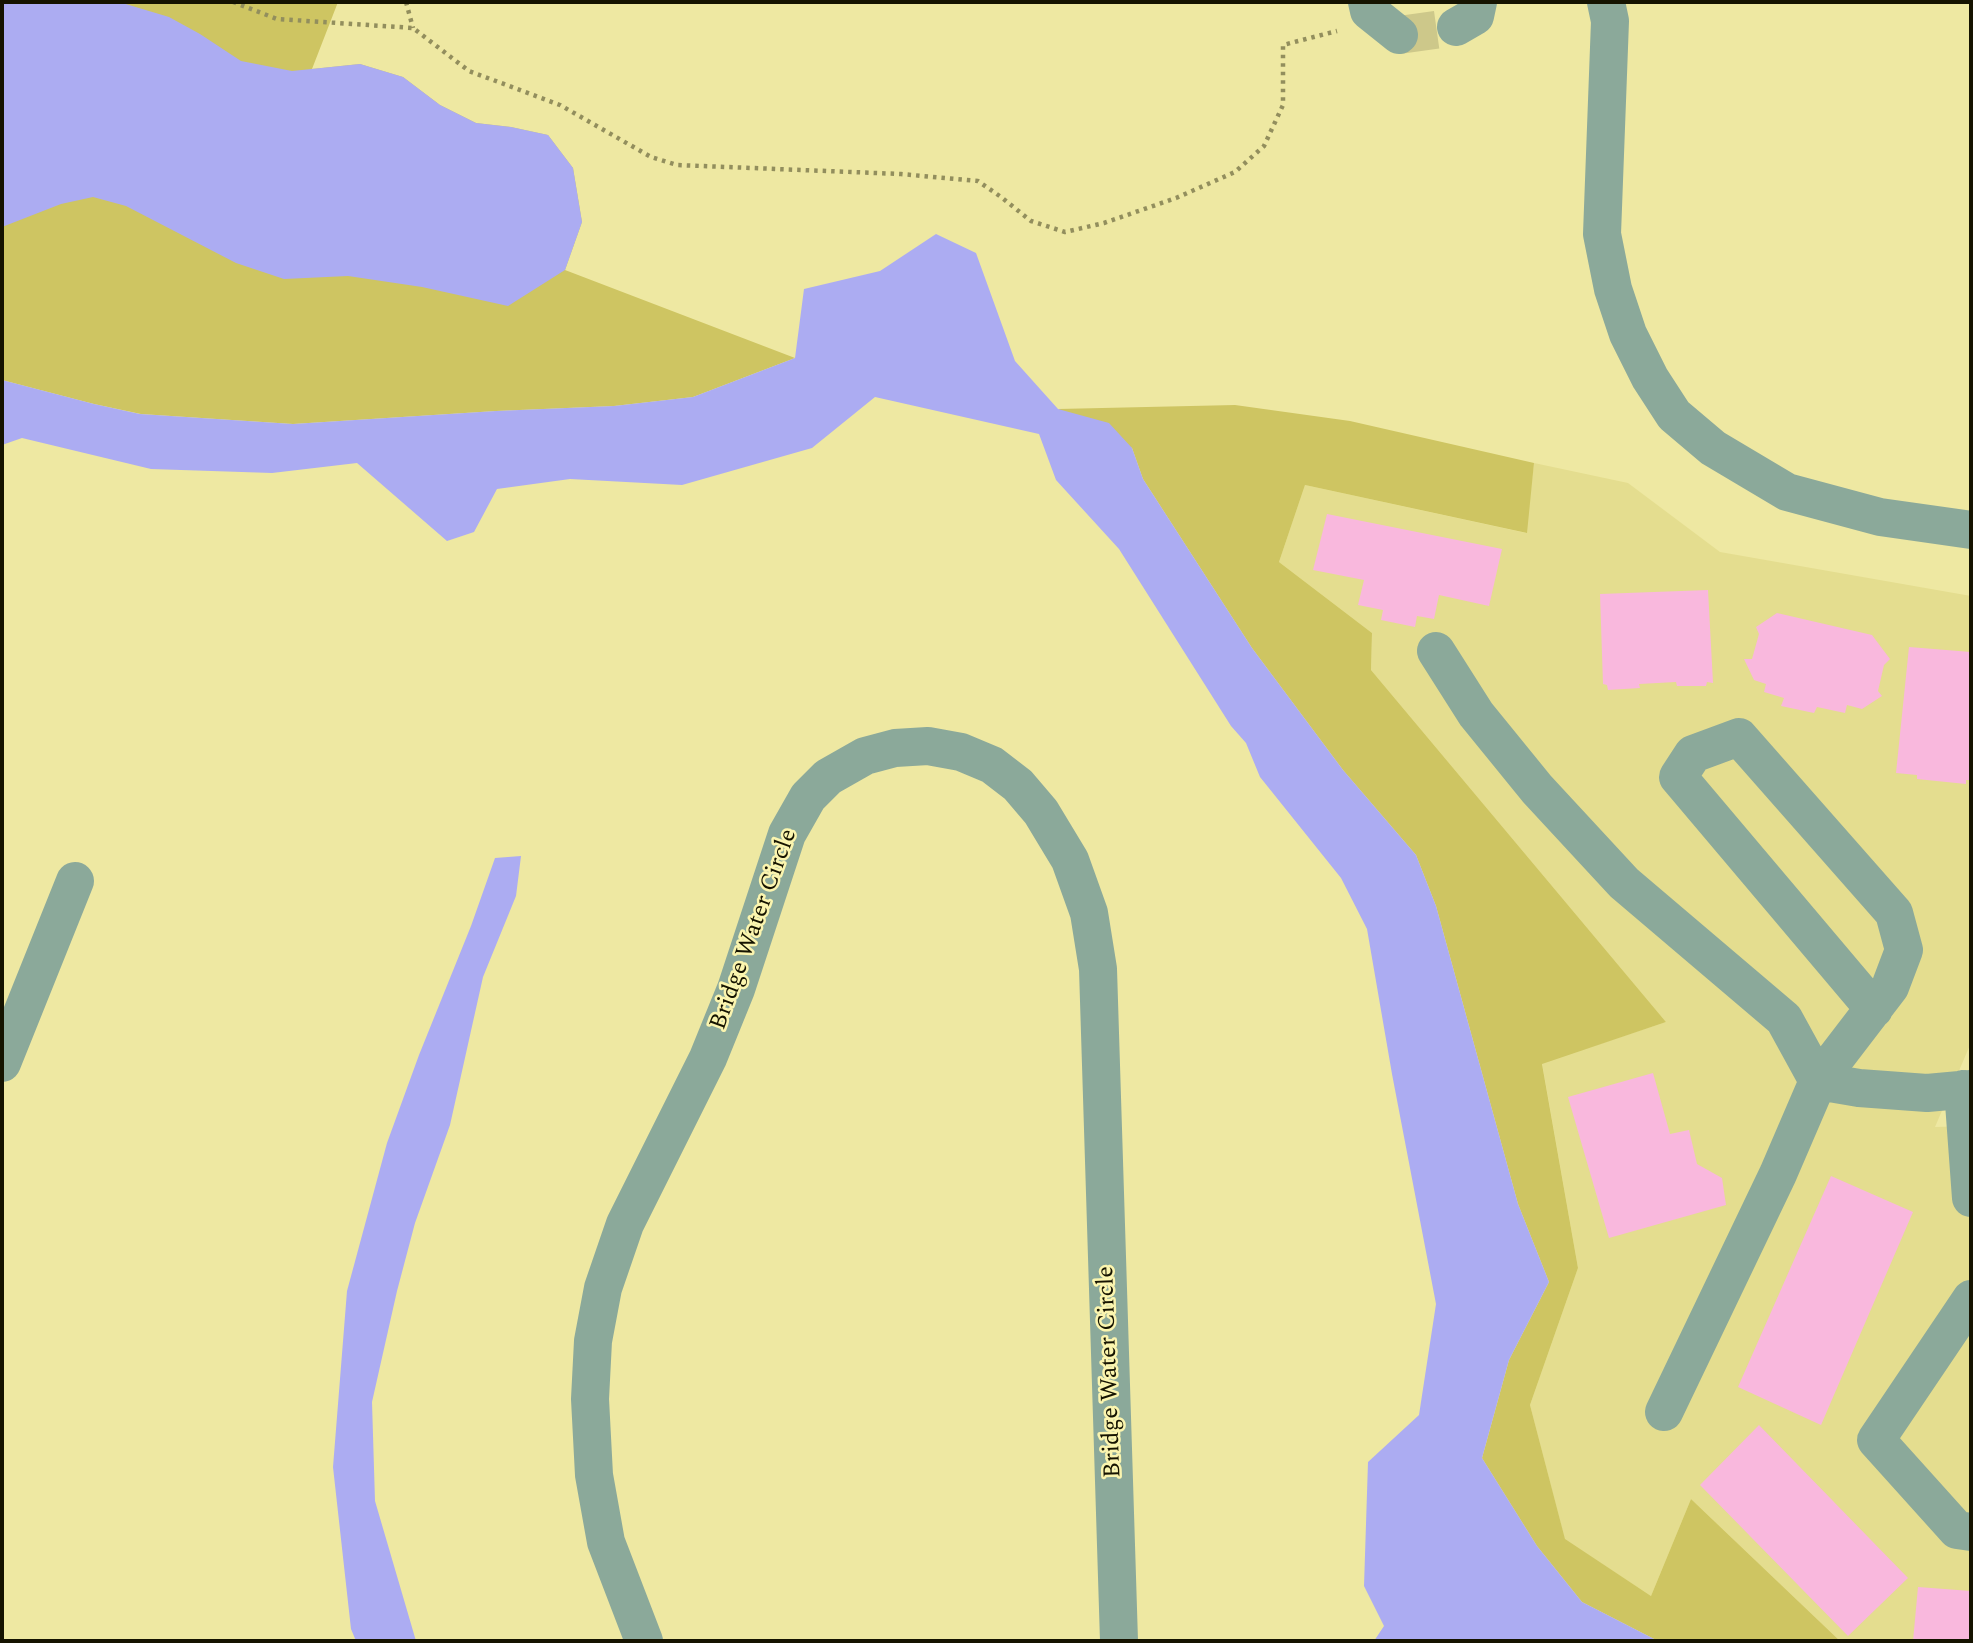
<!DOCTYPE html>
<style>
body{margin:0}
#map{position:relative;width:1973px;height:1643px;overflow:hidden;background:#eee8a2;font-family:Spectral,serif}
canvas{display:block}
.frame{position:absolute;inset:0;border:4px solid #151300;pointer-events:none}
</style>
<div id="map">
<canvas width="1973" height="1643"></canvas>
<div class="frame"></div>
</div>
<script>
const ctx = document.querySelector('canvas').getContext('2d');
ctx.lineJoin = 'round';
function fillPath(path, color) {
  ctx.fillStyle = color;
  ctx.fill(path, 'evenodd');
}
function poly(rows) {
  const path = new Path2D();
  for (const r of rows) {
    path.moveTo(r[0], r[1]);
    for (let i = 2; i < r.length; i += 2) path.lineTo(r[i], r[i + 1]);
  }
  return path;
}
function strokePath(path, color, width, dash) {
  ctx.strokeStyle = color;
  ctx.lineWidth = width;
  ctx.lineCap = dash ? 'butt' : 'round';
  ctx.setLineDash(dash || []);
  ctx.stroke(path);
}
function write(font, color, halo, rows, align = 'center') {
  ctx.font = font + ' Spectral,serif';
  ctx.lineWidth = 5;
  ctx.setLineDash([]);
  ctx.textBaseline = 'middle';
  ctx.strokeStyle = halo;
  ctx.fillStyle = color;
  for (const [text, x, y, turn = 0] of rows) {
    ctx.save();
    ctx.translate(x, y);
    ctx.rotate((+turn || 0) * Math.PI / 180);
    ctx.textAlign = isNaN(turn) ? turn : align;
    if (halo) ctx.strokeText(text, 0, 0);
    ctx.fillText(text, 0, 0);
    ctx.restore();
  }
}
fillPath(poly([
 [1534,463,1628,483,1720,552,1971,596,1971,1050,1970,1045,1935,1127,1971,1126,1971,1641,1840,1641,1691,1499,1651,1596,1565,1540,1530,1405,1578,1268,1542,1063,1666,1022,1371,670,1372,633,1279,562,1305,485,1526,533]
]), '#e4dd8f');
fillPath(poly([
 [2,2,338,2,312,69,360,64,403,77,440,105,476,123,511,127,548,135,573,168,582,222,565,270,795,358,693,397,614,406,496,411,293,424,141,414,94,404,2,380],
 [1235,405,1350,421,1534,463,1527,533,1305,485,1279,562,1372,633,1371,670,1666,1022,1542,1064,1578,1268,1530,1405,1565,1539,1651,1596,1691,1499,1840,1641,1658,1641,1582,1602,1537,1546,1482,1458,1509,1360,1549,1282,1518,1204,1436,906,1416,855,1343,770,1252,648,1143,479,1132,448,1058,409]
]), '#cec562');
fillPath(poly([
 [2,2,119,2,169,17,200,34,241,61,292,71,360,64,403,77,440,105,476,123,511,127,548,135,573,168,582,222,565,270,508,306,422,287,348,276,284,279,236,263,126,206,93,197,61,204,2,227],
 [936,234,976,253,1015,361,1058,409,1109,423,1132,448,1143,479,1252,648,1343,770,1416,855,1436,906,1518,1204,1549,1282,1509,1360,1482,1458,1537,1546,1582,1602,1658,1641,1374,1641,1384,1626,1364,1586,1368,1462,1419,1415,1436,1304,1392,1074,1367,929,1341,878,1260,777,1246,743,1231,726,1119,549,1056,480,1039,434,875,397,812,448,682,485,570,479,497,489,474,532,447,541,357,463,272,473,151,469,22,438,2,445,2,380,94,404,140,414,293,424,496,411,614,406,693,397,795,358,804,289,880,271],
 [521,856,516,896,483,977,450,1125,415,1223,397,1291,372,1402,375,1501,416,1641,356,1641,351,1629,333,1467,347,1291,387,1143,419,1055,471,926,495,858]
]), '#acacf2');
fillPath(poly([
 [1327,514,1502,549,1489,606,1439,595,1434,619,1417,616,1415,627,1381,620,1383,610,1358,605,1364,580,1313,570],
 [1708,590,1713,683,1707,682,1706,686,1677,686,1676,682,1639,684,1640,688,1608,690,1607,685,1603,684,1600,594],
 [1777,613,1872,635,1890,659,1884,665,1878,691,1882,696,1862,709,1847,705,1845,713,1817,707,1814,713,1781,706,1784,698,1764,692,1766,684,1754,680,1744,659,1752,659,1759,634,1756,627],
 [1909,647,1971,652,1971,780,1966,780,1966,784,1917,779,1917,775,1896,773],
 [1653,1073,1670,1134,1689,1130,1697,1164,1722,1178,1726,1205,1609,1238,1568,1097],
 [1831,1176,1913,1212,1821,1425,1738,1387],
 [1759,1425,1908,1578,1848,1636,1700,1485],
 [1918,1587,1971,1591,1971,1641,1913,1641]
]), '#f9b8dd');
strokePath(poly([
 [1399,35,1456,27]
]), '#cdc88a', 38, [38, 19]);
strokePath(poly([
 [233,2,277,19,413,28,469,71,560,105,651,157,677,165,901,174,978,181,1001,197,1031,221,1065,232,1104,223,1176,198,1235,172,1264,146,1283,105,1283,45,1337,31],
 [406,2,413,28]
]), '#928e5d', 4.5, [3.5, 5]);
strokePath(poly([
 [1367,2,1369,11,1399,35],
 [1606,2,1610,21,1602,234,1613,289,1628,334,1650,378,1674,415,1713,448,1787,492,1880,517,1971,530],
 [1456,27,1475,16,1478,2],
 [1436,651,1476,714,1537,789,1624,883,1784,1019,1818,1081],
 [2,1063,75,881],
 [1818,1081,1859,1088,1927,1093,1971,1089],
 [1963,1089,1971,1198],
 [1971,1299,1876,1440,1957,1530,1971,1532],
 [1664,1412,1778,1174,1818,1081,1890,987,1904,950,1894,913,1739,737,1693,754,1678,777,1874,1009],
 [644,1641,606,1542,594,1475,590,1399,593,1341,603,1288,625,1224,708,1058,736,989,787,834,808,797,828,777,865,756,895,748,928,746,961,752,992,765,1018,785,1041,812,1070,860,1089,913,1098,969,1119,1641]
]), '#8ba99a', 38);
write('24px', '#151300', '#fbf5af', [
 ["Bridge Water Circle",755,930,-70],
 ["Bridge Water Circle",1111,1372,-92]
]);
</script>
